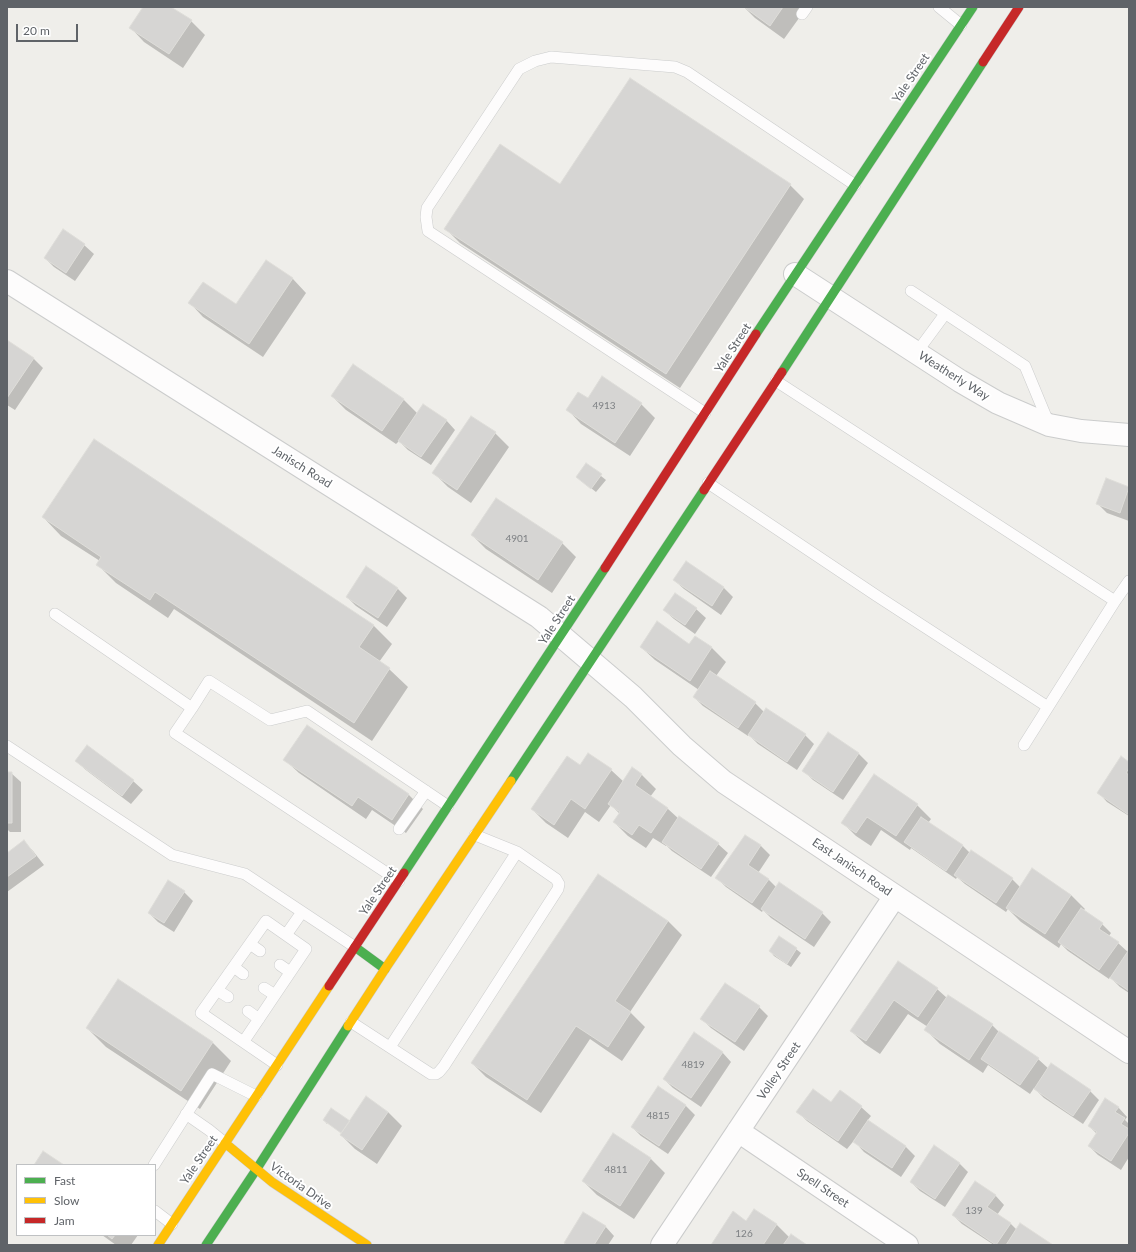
<!DOCTYPE html>
<style>
body{margin:0}
#map{position:relative;width:1136px;height:1252px;overflow:hidden;background:#efeeea;font-family:Lato,sans-serif}
canvas{display:block}
.frame{position:absolute;inset:0;border:8px solid #5f6368;pointer-events:none}
.legend{position:absolute;left:16px;top:1164px;width:140px;height:72px;box-sizing:border-box;background:#fff;border:1px solid #bfc1c3;margin:0;padding:5px 7px;list-style:none;font-size:12px;color:#5f6368}
.legend li{display:flex;align-items:center;gap:8px;height:20px}
.legend b{width:20px;border:1px solid #bfc1c3}
.scale{position:absolute;left:16px;top:24px;width:62px;height:18px;box-sizing:border-box;border:2px solid #5f6368;border-top:0;padding-left:5px;font-size:12px;line-height:14px;white-space:nowrap;color:#5f6368;-webkit-text-stroke:3px #fff;paint-order:stroke}
</style>
<div id="map">
<canvas width="1136" height="1252"></canvas>
<div class="frame"></div>
<ul class="legend">
<li><b style="height:5px;background:#4caf50"></b>Fast</li>
<li><b style="height:5px;background:#ffc107"></b>Slow</li>
<li><b style="height:5px;background:#c62828"></b>Jam</li>
</ul>
<div class="scale">20 m</div>
</div>
<script>
const ctx = document.querySelector('canvas').getContext('2d');
ctx.lineJoin = 'round';
function fillPath(path, color) {
  ctx.fillStyle = color;
  ctx.fill(path, 'evenodd');
}
function poly(rows) {
  const path = new Path2D();
  for (const r of rows) {
    path.moveTo(r[0], r[1]);
    for (let i = 2; i < r.length; i += 2) path.lineTo(r[i], r[i + 1]);
  }
  return path;
}
function strokePath(path, color, width, dash) {
  ctx.strokeStyle = color;
  ctx.lineWidth = width;
  ctx.lineCap = dash ? 'butt' : 'round';
  ctx.setLineDash(dash || []);
  ctx.stroke(path);
}
function write(font, color, halo, rows, align = 'center') {
  ctx.font = font + ' Lato,sans-serif';
  ctx.lineWidth = 4;
  ctx.setLineDash([]);
  ctx.textBaseline = 'middle';
  ctx.strokeStyle = halo;
  ctx.fillStyle = color;
  for (const [text, x, y, turn = 0] of rows) {
    ctx.save();
    ctx.translate(x, y);
    ctx.rotate((+turn || 0) * Math.PI / 180);
    ctx.textAlign = isNaN(turn) ? turn : align;
    if (halo) ctx.strokeText(text, 0, 0);
    ctx.fillText(text, 0, 0);
    ctx.restore();
  }
}
fillPath(poly([
 [144,7,169,7,191,21,205,35,183,68,144,42,131,28],
 [744,7,807,7,784,39,755,18],
 [561,185,790,185,804,199,680,388,460,243,446,229],
 [84,245,94,254,75,281,54,267,45,258],
 [266,261,293,279,306,293,263,357,203,317,190,303,237,306],
 [7,341,34,359,43,368,15,410,7,405],
 [603,378,641,404,655,418,630,456,581,424,568,410,588,399],
 [332,396,403,399,418,414,446,420,455,430,431,465,408,450,399,441,396,444,346,410],
 [495,433,509,447,471,503,448,487,434,473],
 [586,464,606,480,596,492,577,477],
 [1107,479,1129,488,1129,521,1107,513,1097,503],
 [43,517,373,625,392,644,379,662,389,669,408,687,372,741,174,609,168,618,116,583,97,564,100,561,61,536],
 [472,535,562,543,576,557,552,593,486,549],
 [686,563,724,588,733,597,721,615,684,589,674,580],
 [398,589,407,598,387,627,356,606,347,597],
 [696,609,706,618,695,634,674,619,664,610],
 [695,637,712,648,726,662,716,676,755,703,764,712,805,735,814,744,797,770,758,744,749,735,748,736,703,706,694,697,699,690,655,660,641,647,690,645],
 [307,726,409,795,423,809,406,833,372,810,366,819,299,773,285,760],
 [829,734,859,754,868,763,843,800,813,780,804,771],
 [76,761,133,781,143,790,131,804,86,770],
 [1129,763,1129,816,1107,802,1098,792],
 [580,766,611,770,624,782,633,769,642,775,656,789,650,797,668,809,679,819,718,844,728,853,711,877,672,851,666,845,666,846,653,838,646,848,628,836,614,822,620,814,611,805,599,822,585,812,568,838,546,823,532,809],
 [7,773,11,773,21,782,21,832,10,832,7,829],
 [917,805,931,819,928,823,963,846,970,853,1012,879,1021,888,1033,870,1071,895,1085,909,1083,911,1102,924,1111,933,1109,936,1118,943,1129,953,1129,993,1120,987,1110,977,1109,979,1068,951,1061,944,1059,948,1021,922,1008,909,1006,912,965,884,957,877,956,879,911,848,910,850,881,830,871,846,856,836,842,822],
 [745,836,761,846,770,855,758,873,768,879,776,887,822,913,831,922,814,947,771,918,763,910,762,912,726,887,717,878],
 [24,842,33,851,44,865,7,892,7,854],
 [184,892,193,901,174,932,158,922,149,913],
 [668,921,682,935,630,1012,645,1027,622,1061,590,1039,541,1113,486,1077,472,1063],
 [779,937,796,949,801,953,791,967,774,956,770,951],
 [898,962,937,989,947,998,992,1025,1000,1033,1038,1059,1049,1069,1090,1091,1099,1100,1083,1124,1044,1098,1034,1088,1030,1094,988,1065,983,1073,940,1044,926,1030,928,1027,908,1014,880,1054,865,1044,851,1031],
 [118,981,213,1043,231,1061,200,1109,106,1047,87,1028],
 [759,1007,768,1016,744,1051,711,1028,702,1019],
 [722,1052,731,1062,701,1107,673,1088,664,1079],
 [658,1088,686,1106,695,1115,668,1154,641,1136,632,1127],
 [840,1092,861,1107,871,1116,867,1121,906,1147,915,1156,901,1177,864,1152,855,1142,857,1139,856,1138,847,1149,807,1121,798,1112,832,1104],
 [1118,1107,1127,1117,1125,1120,1129,1124,1129,1157,1121,1170,1098,1155,1089,1146,1097,1134,1089,1126],
 [388,1112,402,1126,377,1164,355,1149,341,1135,346,1135,327,1122,327,1124,324,1120,350,1122],
 [613,1135,651,1159,665,1173,634,1219,597,1195,583,1181],
 [959,1163,968,1172,945,1207,920,1191,911,1182],
 [995,1195,1004,1205,997,1215,1010,1223,1017,1230,1051,1245,994,1245,962,1224,953,1215],
 [747,1222,776,1224,790,1238,805,1245,712,1245],
 [605,1226,614,1236,608,1245,567,1245],
 [102,1235,138,1235,131,1245,116,1245]
]), '#0003');
const building = poly([
 [143,7,171,7,192,20,169,54,129,28,143,7],
 [744,7,783,7,770,26,744,7],
 [630,78,791,184,666,374,444,229,500,144,560,184,630,78],
 [63,229,85,244,66,273,44,258,63,229],
 [266,260,293,278,249,344,188,303,203,282,236,304,266,260],
 [7,340,34,358,7,398,7,340],
 [353,364,404,399,382,431,331,396,353,364],
 [602,376,642,403,615,443,566,410,578,392,588,398,602,376],
 [423,404,447,420,421,457,398,441,423,404],
 [471,416,496,432,457,490,432,473,471,416],
 [94,439,374,625,359,647,390,668,354,723,155,592,150,600,96,565,101,557,42,517,94,439],
 [586,463,602,474,591,489,576,477,586,463],
 [1106,478,1129,487,1120,513,1096,504,1106,478],
 [496,498,563,542,538,580,471,535,496,498],
 [686,561,724,587,712,606,673,580,686,561],
 [366,566,398,588,378,618,346,597,366,566],
 [675,593,697,608,685,625,663,610,675,593],
 [657,621,689,644,695,636,712,647,690,681,640,647,657,621],
 [710,671,756,702,738,728,693,697,710,671],
 [766,708,806,734,787,762,748,735,766,708],
 [307,725,409,794,392,820,358,797,352,806,283,760,307,725],
 [828,732,859,753,833,792,802,771,828,732],
 [87,745,134,780,122,796,75,761,87,745],
 [588,753,612,769,585,809,571,799,554,825,531,809,567,756,580,765,588,753],
 [1121,756,1129,762,1129,768,1126,773,1129,775,1129,815,1097,793,1121,756],
 [632,767,642,774,635,785,668,808,651,833,639,825,632,835,613,822,620,812,608,804,632,767],
 [7,772,12,772,12,823,7,823,7,772],
 [874,774,918,804,896,836,867,817,856,833,841,823,874,774],
 [679,816,719,843,701,869,662,842,679,816],
 [921,817,963,845,946,871,904,842,921,817],
 [745,835,761,845,748,865,769,879,752,903,715,878,745,835],
 [24,840,36,856,7,877,7,853,24,840],
 [971,850,1013,878,996,903,954,875,971,850],
 [1032,868,1071,895,1045,934,1006,908,1032,868],
 [598,874,668,921,615,1001,631,1012,608,1047,576,1026,527,1100,471,1063,598,874],
 [168,880,185,891,164,923,148,913,168,880],
 [779,882,823,912,805,939,761,909,779,882],
 [1081,908,1103,923,1099,929,1119,942,1099,970,1058,942,1081,908],
 [779,936,797,948,787,964,769,951,779,936],
 [1128,951,1129,952,1129,991,1110,978,1128,951],
 [898,961,938,988,918,1017,894,1000,866,1041,850,1031,898,961],
 [118,979,213,1042,181,1091,86,1028,118,979],
 [725,983,760,1006,735,1042,700,1019,725,983],
 [948,995,993,1024,969,1060,924,1030,948,995],
 [999,1031,1039,1058,1020,1085,981,1059,999,1031],
 [694,1032,723,1052,691,1098,663,1079,694,1032],
 [1051,1063,1091,1090,1073,1116,1034,1089,1051,1063],
 [658,1086,686,1105,659,1146,631,1127,658,1086],
 [813,1089,831,1102,840,1090,862,1106,838,1141,796,1112,813,1089],
 [366,1096,388,1112,362,1150,340,1135,366,1096],
 [1105,1098,1119,1107,1115,1112,1125,1118,1121,1124,1129,1129,1129,1133,1111,1161,1088,1146,1097,1132,1088,1126,1105,1098],
 [331,1108,350,1121,341,1133,323,1120,331,1108],
 [868,1120,906,1146,892,1168,853,1142,868,1120],
 [613,1133,651,1158,620,1206,582,1181,613,1133],
 [934,1145,960,1163,935,1199,910,1182,934,1145],
 [43,1151,64,1165,34,1165,43,1151],
 [975,1181,996,1195,987,1207,1011,1223,996,1245,952,1215,975,1181],
 [754,1209,777,1224,763,1245,711,1245,733,1211,746,1221,754,1209],
 [583,1212,606,1226,594,1245,567,1245,564,1243,583,1212],
 [1020,1223,1053,1245,1006,1245,1020,1223],
 [791,1234,807,1245,783,1245,791,1234],
 [107,1235,115,1235,112,1239,107,1235]
]);
fillPath(building, '#d6d5d3');
strokePath(building, '#deddd9', 1);
const lane = poly([
 [939,7,961,25],
 [802,14,807,7],
 [911,291,1025,366,1049,424],
 [917,352,945,314],
 [776,381,1115,601,1129,581],
 [705,413,428,231,426,217,427,208,519,69,535,61,551,57,675,67,687,72,855,185],
 [708,483,877,596,1048,707,1024,745],
 [55,614,192,708,175,733,399,881],
 [1048,707,1115,601],
 [192,708,209,681,270,720,307,711,448,806],
 [7,746,172,855,245,874,355,947],
 [399,829,426,791],
 [250,944,260,951],
 [280,965,290,972],
 [234,967,243,974],
 [264,988,275,995],
 [217,990,228,997],
 [248,1011,259,1019],
 [351,1022,431,1074,436,1074,439,1072,444,1066,558,889,559,884,556,879,517,852,475,835],
 [244,1041,306,949,286,935],
 [390,1047,517,852],
 [277,1065,201,1013,266,921,286,935,302,912],
 [186,1114,209,1130,225,1143],
 [154,1165,212,1074,256,1096],
 [155,1211,172,1224]
]);
const street = poly([
 [795,274,960,381,998,403,1049,425,1081,431,1129,435],
 [7,281,539,617,633,697,682,746,724,782,1129,1052],
 [738,1131,907,1245],
 [662,1245,895,896]
]);
const fast = poly([
 [756,334,973,7],
 [782,372,983,62],
 [511,781,704,490],
 [404,873,605,568],
 [355,947,385,969],
 [206,1245,256,1170,348,1026]
]);
const slow = poly([
 [348,1026,385,969,511,781],
 [225,1143,272,1182,367,1245],
 [158,1245,329,986]
]);
const jam = poly([
 [983,62,1019,7],
 [704,490,782,372],
 [605,568,756,334],
 [329,986,404,873]
]);
strokePath(lane, '#cbcccc', 12);
strokePath(street, '#cbcccc', 24);
strokePath(fast, '#cacacb', 10);
strokePath(slow, '#cacacb', 10);
strokePath(jam, '#cacacb', 10);
strokePath(lane, '#fdfcfc', 11);
strokePath(street, '#fdfcfc', 22);
strokePath(fast, '#4caf50', 9);
strokePath(slow, '#ffc107', 9);
strokePath(jam, '#c62828', 9);
write('10px', '#7e8184', null, [
 ["4913",604,406],
 ["4901",517,539],
 ["4819",693,1065],
 ["4815",658,1116],
 ["4811",616,1170],
 ["139",974,1211],
 ["126",744,1234]
]);
write('12px', '#5f6368', '#fff', [
 ["Yale Street",911,78,-56],
 ["Yale Street",733,348,-57],
 ["Weatherly Way",954,376,32],
 ["Janisch Road",302,467,32],
 ["Yale Street",557,620,-57],
 ["East Janisch Road",852,867,34],
 ["Yale Street",378,891,-56],
 ["Volley Street",779,1071,-56],
 ["Yale Street",199,1160,-56],
 ["Victoria Drive",301,1186,35],
 ["Spell Street",823,1188,34]
]);
</script>
